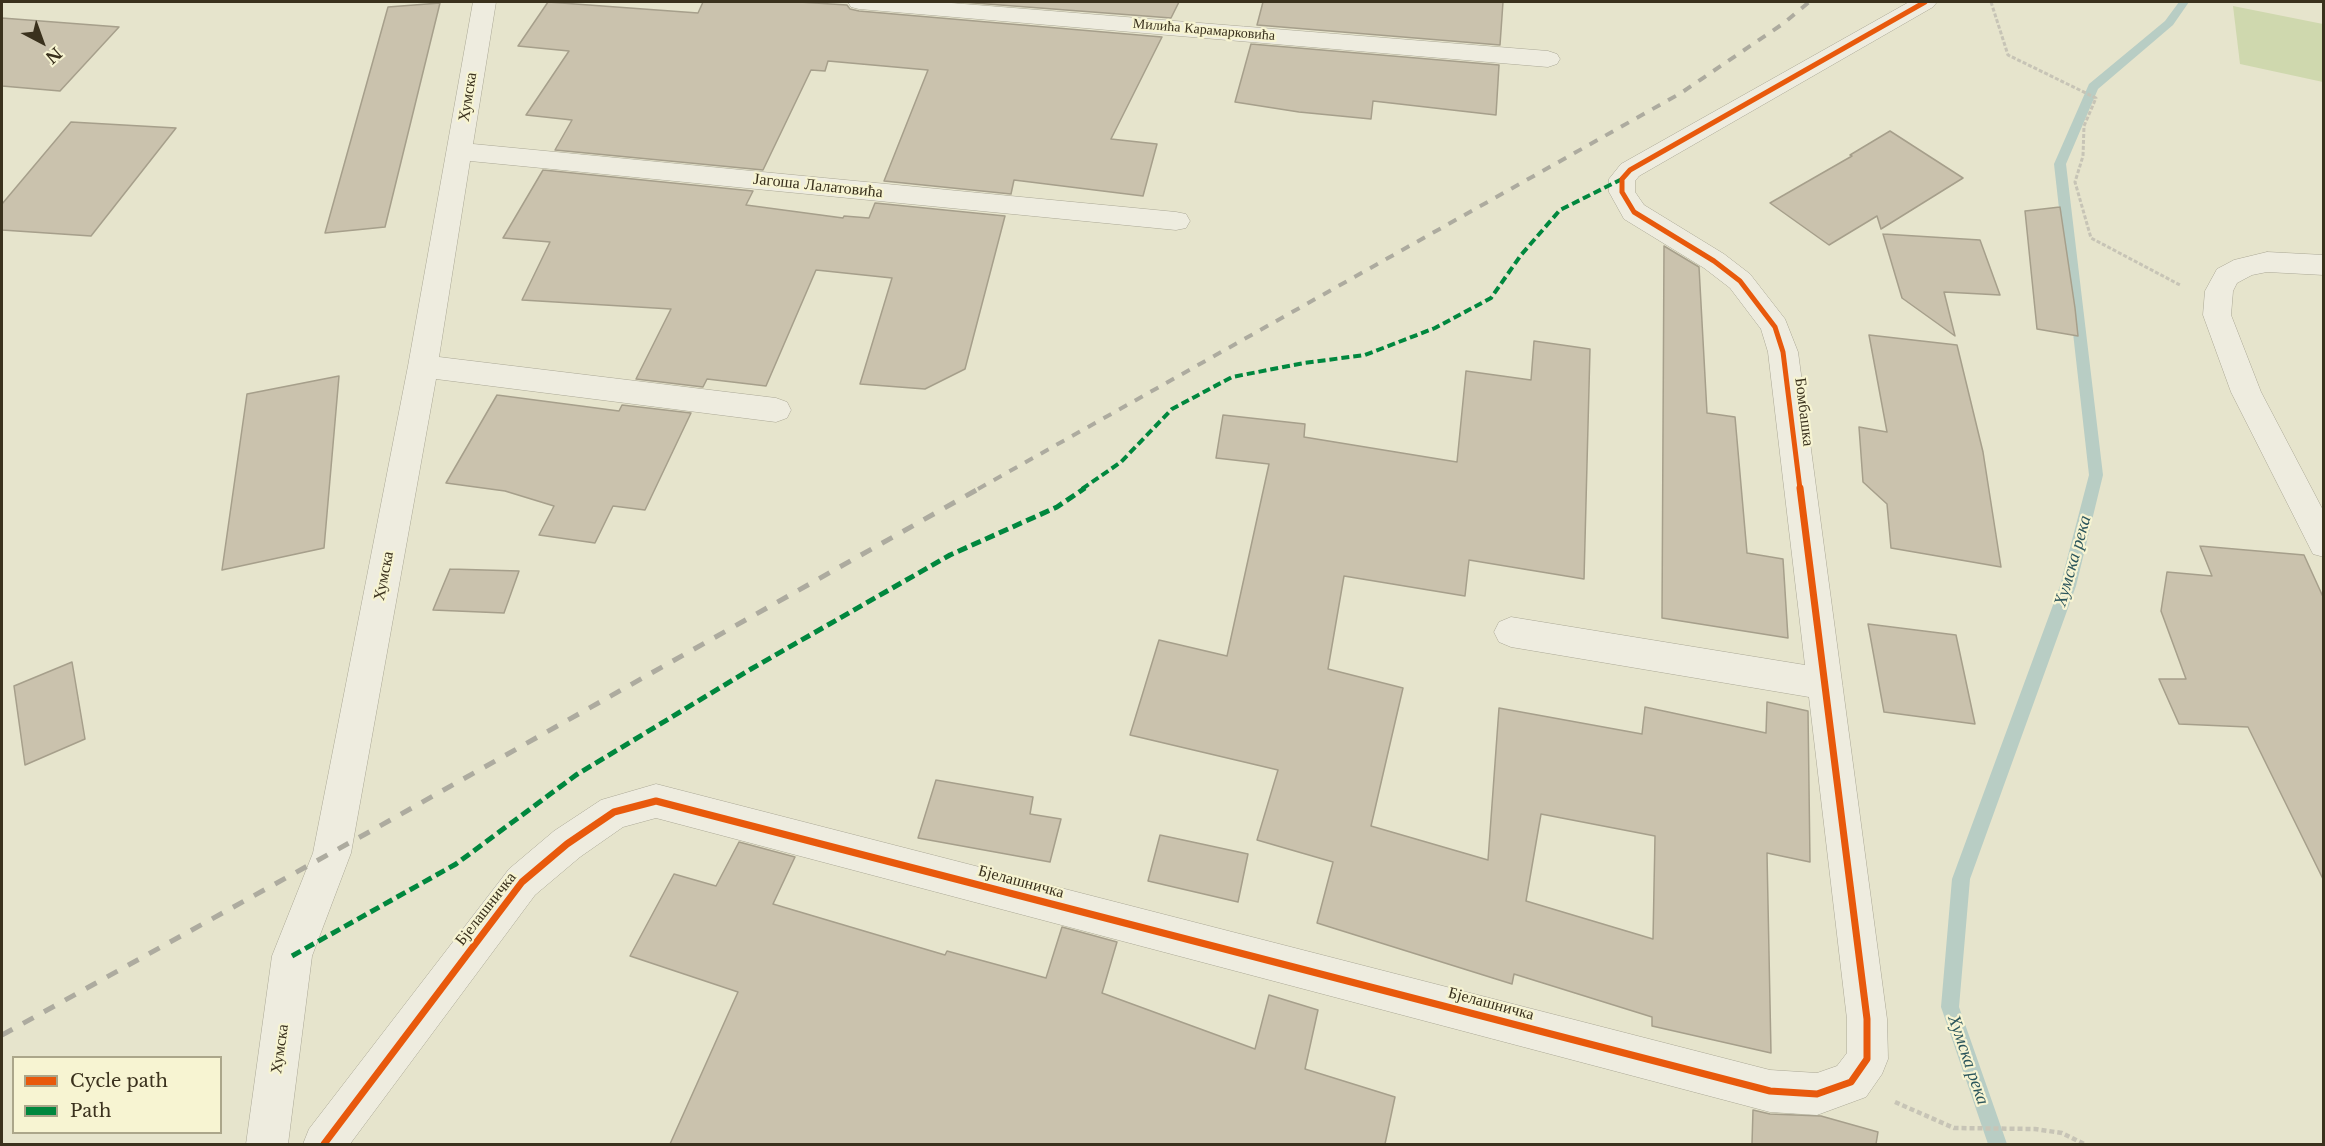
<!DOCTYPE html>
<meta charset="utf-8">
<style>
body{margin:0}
#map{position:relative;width:2325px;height:1146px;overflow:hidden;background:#e6e4cc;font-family:"Libre Baskerville",serif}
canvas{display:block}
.frame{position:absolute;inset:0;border:3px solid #3a311d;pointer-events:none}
.legend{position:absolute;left:12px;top:1056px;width:210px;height:78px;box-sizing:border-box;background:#f7f4d2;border:2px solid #aba68a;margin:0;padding:8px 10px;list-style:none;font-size:18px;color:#3a311d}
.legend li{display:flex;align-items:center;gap:12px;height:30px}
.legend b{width:30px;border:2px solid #aba68a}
.north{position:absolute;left:12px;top:12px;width:60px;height:60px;-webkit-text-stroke:4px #f7f4d2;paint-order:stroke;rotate:139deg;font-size:16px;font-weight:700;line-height:24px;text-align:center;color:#3a311d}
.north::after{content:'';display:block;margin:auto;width:21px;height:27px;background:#3a311d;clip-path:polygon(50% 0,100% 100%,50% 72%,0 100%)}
</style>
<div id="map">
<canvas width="2325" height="1146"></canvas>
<div class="frame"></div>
<ul class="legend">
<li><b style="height:8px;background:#e8590c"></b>Cycle path</li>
<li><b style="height:8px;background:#00873e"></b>Path</li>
</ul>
<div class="north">N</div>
</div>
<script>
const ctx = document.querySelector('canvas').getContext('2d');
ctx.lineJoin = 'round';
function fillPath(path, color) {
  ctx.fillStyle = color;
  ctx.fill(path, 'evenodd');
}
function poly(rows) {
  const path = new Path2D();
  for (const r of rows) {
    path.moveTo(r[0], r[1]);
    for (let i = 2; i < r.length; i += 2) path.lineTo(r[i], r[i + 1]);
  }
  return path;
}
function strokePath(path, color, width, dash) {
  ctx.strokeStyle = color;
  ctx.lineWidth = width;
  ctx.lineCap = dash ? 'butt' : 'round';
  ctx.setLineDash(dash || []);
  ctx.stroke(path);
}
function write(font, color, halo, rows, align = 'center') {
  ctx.font = font + ' "Libre Baskerville",serif';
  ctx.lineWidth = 4.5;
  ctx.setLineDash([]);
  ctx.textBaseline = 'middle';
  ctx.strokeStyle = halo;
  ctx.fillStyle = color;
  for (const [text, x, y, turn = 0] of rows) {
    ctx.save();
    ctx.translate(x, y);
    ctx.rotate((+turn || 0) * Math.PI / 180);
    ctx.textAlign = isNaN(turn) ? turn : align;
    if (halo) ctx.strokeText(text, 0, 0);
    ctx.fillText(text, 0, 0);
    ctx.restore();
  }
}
fillPath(poly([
 [2233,6,2323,24,2323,82,2240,64]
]), '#cfd8ae');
fillPath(poly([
 [2179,2,2189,2,2173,25,2098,89,2066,164,2103,475,2076,586,1970,879,1959,1007,2007,1144,1988,1144,1941,1007,1952,879,2060,586,2089,475,2054,164,2089,84,2165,21,2179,2]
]), '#b8cdc4');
const building = poly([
 [548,2,698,13,703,2,799,2,847,5,850,9,859,11,1162,37,1111,139,1157,144,1143,196,1014,180,1011,194,884,181,928,70,828,61,825,71,811,70,763,170,555,150,572,120,526,115,569,51,518,46,548,2],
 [961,2,1179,2,1171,18,961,2],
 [1263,2,1503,2,1500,45,1257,25,1263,2],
 [440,3,385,227,325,233,388,7,440,3],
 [2,18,119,27,60,91,2,86,2,18],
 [1251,44,1499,65,1496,115,1373,101,1371,119,1299,112,1235,102,1251,44],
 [71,122,176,128,91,236,2,230,2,204,71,122],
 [1890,131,1963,178,1881,229,1877,216,1829,245,1770,203,1852,156,1850,155,1890,131],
 [543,170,753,191,746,205,843,218,844,216,869,218,875,203,1005,216,965,369,925,389,860,384,892,278,816,270,766,386,707,379,703,387,636,379,671,309,522,300,550,242,503,238,543,170],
 [2060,207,2075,308,2078,336,2037,329,2025,211,2060,207],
 [1883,234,1980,240,2000,295,1944,292,1955,336,1902,298,1883,234],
 [1664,246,1699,267,1707,413,1735,417,1747,553,1783,559,1788,638,1662,618,1664,246],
 [1869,335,1957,345,1983,452,2001,567,1891,548,1887,504,1863,482,1859,427,1887,432,1869,335],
 [1534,341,1590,349,1584,579,1469,560,1465,596,1344,576,1328,669,1403,688,1371,826,1488,860,1499,708,1642,734,1645,707,1766,733,1767,702,1808,711,1810,862,1767,853,1771,1053,1652,1026,1652,1017,1514,974,1512,984,1317,923,1333,862,1257,840,1278,770,1130,735,1159,640,1227,656,1269,464,1216,458,1223,415,1305,424,1304,437,1457,462,1466,371,1531,380,1534,341],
 [1541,814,1655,836,1653,939,1526,901,1541,814],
 [339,376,324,548,222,570,247,394,339,376],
 [497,395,619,411,622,405,691,413,645,510,613,506,595,543,539,535,554,506,505,491,446,483,497,395],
 [2200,546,2304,555,2324,599,2324,881,2248,727,2179,724,2159,679,2186,679,2161,611,2167,572,2212,576,2200,546],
 [450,569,519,571,504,613,433,610,450,569],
 [1868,624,1956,635,1975,724,1884,712,1868,624],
 [72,662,85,739,25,765,14,686,72,662],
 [936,780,1033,797,1030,814,1061,819,1050,862,918,838,936,780],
 [1160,835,1248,854,1238,902,1148,881,1160,835],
 [739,842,795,857,773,904,945,955,947,951,1046,978,1062,927,1117,942,1102,993,1255,1049,1269,995,1318,1010,1305,1069,1395,1097,1385,1144,670,1144,738,992,630,956,674,874,716,886,739,842],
 [1753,1110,1770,1114,1821,1116,1878,1132,1876,1144,1752,1144,1753,1110]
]);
fillPath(building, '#cac2ad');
strokePath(building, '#a69f8b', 1.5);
const minor = poly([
 [473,2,496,2,473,144,1176,212,1186,214,1190,221,1186,228,1176,230,470,161,439,357,776,398,787,402,791,410,787,418,776,422,436,379,351,853,312,956,288,1144,246,1144,272,956,313,853,408,366,473,2],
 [848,2,939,2,1548,51,1557,54,1560,59,1557,64,1548,67,859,9,851,7,848,2],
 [1909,2,1937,2,1933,7,1639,176,1635,181,1635,192,1644,205,1724,254,1750,274,1785,319,1798,352,1887,1019,1888,1059,1882,1074,1866,1097,1817,1115,1770,1112,656,818,623,827,580,857,535,895,350,1144,303,1144,309,1129,509,869,554,831,601,800,656,784,1770,1070,1817,1073,1837,1066,1847,1053,1847,1019,1809,697,1511,647,1499,642,1494,632,1499,622,1511,617,1805,665,1768,352,1761,329,1730,288,1704,268,1624,219,1609,192,1609,179,1621,164,1909,2],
 [2267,252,2324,255,2324,275,2267,272,2252,275,2237,283,2233,291,2231,315,2261,392,2324,512,2324,557,2313,554,2231,392,2203,315,2205,291,2217,269,2234,260,2267,252]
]);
strokePath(minor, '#aba896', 1);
strokePath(poly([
 [1991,2,2008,55,2096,98,2084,126,2083,156,2075,182,2091,238,2180,285]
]), '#c7c4b6', 3, [4, 2]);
strokePath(poly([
 [1895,1102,1954,1128,2035,1129,2062,1133,2084,1144]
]), '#c7c4b6', 4.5, [5, 3]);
fillPath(minor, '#eeecdf');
strokePath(poly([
 [978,489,1681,93,1784,23,1809,2]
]), '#adab9f', 4, [9, 9]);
strokePath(poly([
 [2,1035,378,827,980,488]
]), '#adab9f', 5, [12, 12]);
strokePath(poly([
 [1082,489,1121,462,1172,409,1232,377,1304,363,1365,355,1435,328,1491,298,1521,255,1560,210,1622,179]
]), '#00873e', 4, [8, 4]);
strokePath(poly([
 [292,956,456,864,576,775,751,669,950,555,1057,507,1085,488]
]), '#00873e', 5, [10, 5]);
strokePath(poly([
 [1800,489,1783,352,1775,327,1740,281,1714,261,1634,212,1622,192,1622,179,1630,170,1925,2]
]), '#e8590c', 5);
strokePath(poly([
 [324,1144,522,882,567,844,614,812,656,801,1770,1091,1817,1094,1851,1082,1867,1059,1867,1019,1800,488]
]), '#e8590c', 7);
write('14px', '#3a311d', '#f7f4d2', [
 ["Милића Карамарковића",1204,30,5]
]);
write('16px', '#3a311d', '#f7f4d2', [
 ["Хумска",468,97,-81],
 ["Јагоша Лалатовића",818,186,6],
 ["Бомбашка",1804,412,83],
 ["Хумска",384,576,-79],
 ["Бјелашничка",1021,882,15],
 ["Бјелашничка",486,909,-52],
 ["Бјелашничка",1491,1004,15],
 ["Хумска",280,1049,-82]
]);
write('italic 18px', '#2b555b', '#f7f4d2', [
 ["Хумска река",2073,561,-74],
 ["Хумска река",1968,1060,71]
]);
</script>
